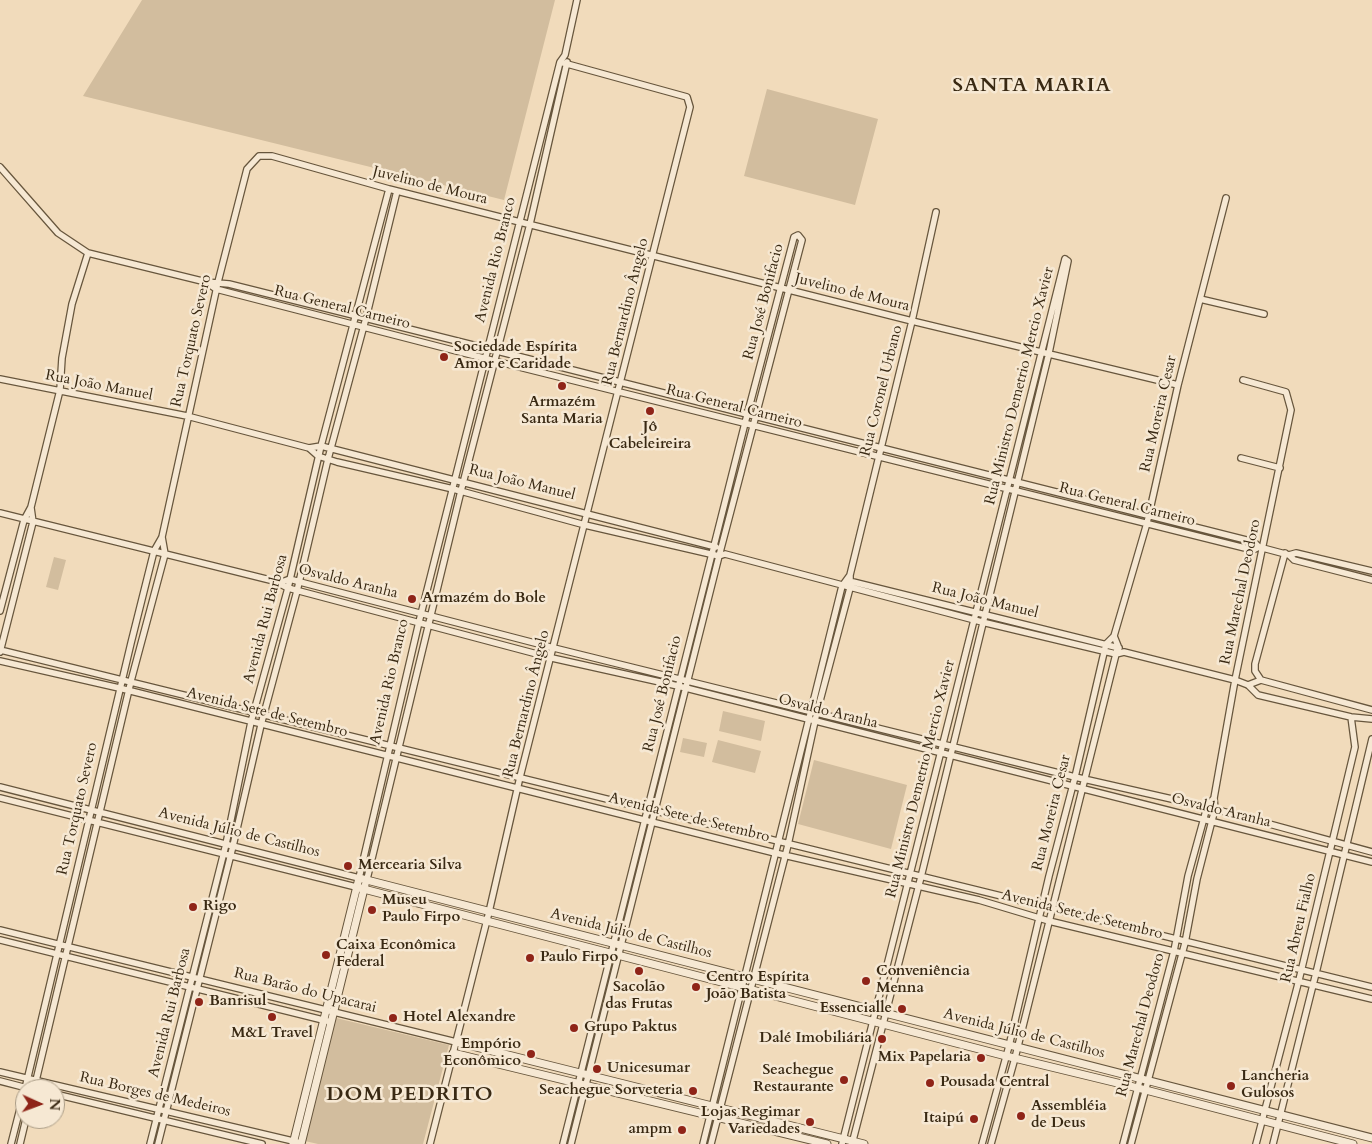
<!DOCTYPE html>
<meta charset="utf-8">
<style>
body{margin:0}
#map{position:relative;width:1372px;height:1144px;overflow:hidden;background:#f1dbbb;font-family:Cardo,serif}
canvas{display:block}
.north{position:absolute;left:15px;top:1079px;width:50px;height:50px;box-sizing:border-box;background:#f6e8d3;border:1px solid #aa9c86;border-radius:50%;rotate:92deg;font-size:14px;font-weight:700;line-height:20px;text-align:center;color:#392913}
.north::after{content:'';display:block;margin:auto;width:18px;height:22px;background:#8f2418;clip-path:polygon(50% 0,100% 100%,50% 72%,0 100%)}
</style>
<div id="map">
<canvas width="1372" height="1144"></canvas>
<div class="north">N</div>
</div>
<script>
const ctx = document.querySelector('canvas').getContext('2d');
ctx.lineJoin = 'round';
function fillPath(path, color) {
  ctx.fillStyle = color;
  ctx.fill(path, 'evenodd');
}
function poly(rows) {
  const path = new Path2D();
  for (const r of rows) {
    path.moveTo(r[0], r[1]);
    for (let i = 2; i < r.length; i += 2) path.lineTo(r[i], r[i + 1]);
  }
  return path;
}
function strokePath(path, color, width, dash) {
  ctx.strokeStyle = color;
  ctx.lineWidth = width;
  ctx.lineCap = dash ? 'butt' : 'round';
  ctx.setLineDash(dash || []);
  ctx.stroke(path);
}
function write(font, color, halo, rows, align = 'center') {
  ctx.font = font + ' Cardo,serif';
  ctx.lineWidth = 5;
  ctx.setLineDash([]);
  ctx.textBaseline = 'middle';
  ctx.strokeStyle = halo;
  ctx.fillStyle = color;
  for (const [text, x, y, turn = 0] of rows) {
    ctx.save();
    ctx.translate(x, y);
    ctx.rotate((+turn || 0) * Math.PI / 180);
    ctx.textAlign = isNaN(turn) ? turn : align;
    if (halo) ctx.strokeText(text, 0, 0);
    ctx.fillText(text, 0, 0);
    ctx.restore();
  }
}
fillPath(poly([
 [142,0,555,0,504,200,83,96],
 [767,89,878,119,855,205,744,176],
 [54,557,66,560,58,590,46,587],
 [723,711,765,721,761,741,719,731],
 [683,738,707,743,704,757,680,752],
 [718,740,761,751,755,773,712,762],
 [814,760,907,785,891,849,798,824],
 [336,1018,449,1045,423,1144,318,1144,305,1141]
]), '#d2bd9e');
const minor = poly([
 [0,167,58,233,88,253,206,282,229,284,505,353,1254,542,1259,547],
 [206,282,216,289,495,361,1253,550,1259,547,1289,555,1296,553,1372,571],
 [1200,299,1264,314],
 [0,379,187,416,309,448,318,456,337,462,453,489,585,525,719,556,725,554,982,622,1116,654,1124,652,1235,680,1248,685,1258,695,1351,717,1372,719],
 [309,448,321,446,716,547],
 [1241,458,1280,468],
 [0,513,274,581,288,588,552,658,678,686,1372,862],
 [1289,555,1294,560,1372,580],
 [849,581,1119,648],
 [279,583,290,579,300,582,554,648,1075,777,1207,807,1372,852],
 [0,611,24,520,31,507,60,390,62,358,72,304,88,253],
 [0,650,1372,987],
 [0,652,33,522,31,508],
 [0,661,119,688,775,853,979,900,1049,921,1372,999],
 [1261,680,1255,671,1255,664,1285,553],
 [1248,685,1261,680,1372,710],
 [0,787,359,878,419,622,560,62,565,55,577,0],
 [0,798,356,887],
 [367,879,461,491,530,224,567,62],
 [0,930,456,1042],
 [0,940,331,1022],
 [0,1072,297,1142],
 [0,1081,27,1088],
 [25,1089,131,643,154,551,162,537,218,282,247,169,259,156,272,156,389,189,912,321,1178,385],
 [34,1089,131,681,165,554,162,537],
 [55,1094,262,1144],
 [11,1144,25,1089],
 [20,1144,26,1119],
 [150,1144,226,844,251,722,288,588,321,446,389,189],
 [158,1144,233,846,261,725,297,591,328,459,366,318,397,191],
 [430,1144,489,912,520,777,690,107,687,97,560,62],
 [563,1144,745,423,794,237,798,235,802,240,719,556,571,1144],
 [703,1144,842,586,850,575],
 [711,1144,788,845,817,712,850,588,850,575,912,321,936,212],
 [842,1144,1065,259],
 [852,1144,921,877,1049,353,1068,261,1065,259],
 [982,1144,1009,1046,1049,876,1075,777,1106,644,1114,636,1147,523,1178,385,1226,198],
 [991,1144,1015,1058,1118,646,1114,636],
 [1123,1144,1174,951,1188,876,1207,807,1214,798],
 [1131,1144,1185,943,1197,879,1215,809,1214,798,1235,680,1291,410,1286,392,1243,380],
 [1256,1144,1299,980,1355,747,1351,717],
 [1273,1144,1316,973,1372,739]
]);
const tertiary = poly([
 [356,887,1006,1056,1138,1088,1353,1144],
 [456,1042,864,1144],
 [453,1053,827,1144],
 [293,1144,359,878,1372,1138],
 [301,1144,365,885]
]);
strokePath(minor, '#67563d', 8);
strokePath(tertiary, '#67563d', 9);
strokePath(minor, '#f6e8d3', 5.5);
strokePath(tertiary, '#f6e8d3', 7);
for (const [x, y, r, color] of [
 [444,357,5,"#8f2418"],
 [562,386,5,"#8f2418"],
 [650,411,5,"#8f2418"],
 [412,599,5,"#8f2418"],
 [348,866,5,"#8f2418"],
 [193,907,5,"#8f2418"],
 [372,910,5,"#8f2418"],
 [326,955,5,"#8f2418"],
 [530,958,5,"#8f2418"],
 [639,971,5,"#8f2418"],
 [866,981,5,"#8f2418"],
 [696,987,5,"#8f2418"],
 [199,1002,5,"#8f2418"],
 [902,1009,5,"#8f2418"],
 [272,1017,5,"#8f2418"],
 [393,1018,5,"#8f2418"],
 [574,1028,5,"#8f2418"],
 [882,1039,5,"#8f2418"],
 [531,1054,5,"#8f2418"],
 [981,1058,5,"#8f2418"],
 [597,1069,5,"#8f2418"],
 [844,1080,5,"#8f2418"],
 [930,1083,5,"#8f2418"],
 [1231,1086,5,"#8f2418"],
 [693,1091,5,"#8f2418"],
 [1021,1116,5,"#8f2418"],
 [974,1119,5,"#8f2418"],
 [810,1122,5,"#8f2418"],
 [682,1130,5,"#8f2418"]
]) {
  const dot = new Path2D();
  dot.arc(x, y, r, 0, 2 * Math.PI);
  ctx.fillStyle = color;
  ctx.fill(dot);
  strokePath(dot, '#f6e8d3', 2);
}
write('15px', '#392913', '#f6e8d3', [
 ["Juvelino de Moura",430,186,14],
 ["Avenida Rio Branco",496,260,-76],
 ["Juvelino de Moura",852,293,14],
 ["Rua José Bonifacio",764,302,-75],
 ["Rua General Carneiro",342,308,14],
 ["Rua Bernardino Ângelo",626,312,-76],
 ["Rua Torquato Severo",192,341,-77],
 ["Rua João Manuel",99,386,11],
 ["Rua Ministro Demetrio Mercio Xavier",1020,386,-76],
 ["Rua Coronel Urbano",882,391,-76],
 ["Rua General Carneiro",734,407,14],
 ["Rua Moreira Cesar",1159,414,-77],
 ["Rua João Manuel",522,483,14],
 ["Rua General Carneiro",1127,505,14],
 ["Osvaldo Aranha",348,582,14],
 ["Rua Marechal Deodoro",1241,592,-78],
 ["Rua João Manuel",985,601,14],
 ["Avenida Rui Barbosa",266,619,-75],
 ["Avenida Rio Branco",390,682,-77],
 ["Rua José Bonifacio",663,694,-76],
 ["Rua Bernardino Ângelo",527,704,-76],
 ["Osvaldo Aranha",828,712,14],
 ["Avenida Sete de Setembro",267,713,14],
 ["Rua Ministro Demetrio Mercio Xavier",921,779,-76],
 ["Rua Torquato Severo",78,809,-77],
 ["Osvaldo Aranha",1221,811,14],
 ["Rua Moreira Cesar",1052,813,-76],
 ["Avenida Sete de Setembro",689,818,14],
 ["Avenida Júlio de Castilhos",239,833,14],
 ["Avenida Sete de Setembro",1082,915,14],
 ["Rua Abreu Fialho",1299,928,-77],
 ["Avenida Júlio de Castilhos",631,934,14],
 ["Rua Barão do Upacarai",305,991,14],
 ["Avenida Rui Barbosa",170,1013,-76],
 ["Rua Marechal Deodoro",1141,1025,-75],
 ["Avenida Júlio de Castilhos",1024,1034,14],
 ["Rua Borges de Medeiros",155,1095,13]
]);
write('bold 15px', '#392913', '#f6e8d3', [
 ["Sociedade Espírita",454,348],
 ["Amor e Caridade",454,365],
 ["Armazém",562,403,"center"],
 ["Santa Maria",562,420,"center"],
 ["Jô",650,428,"center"],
 ["Cabeleireira",650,445,"center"],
 ["Armazém do Bole",422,599],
 ["Mercearia Silva",358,866],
 ["Museu",382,901],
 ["Paulo Firpo",382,918],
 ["Rigo",203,907],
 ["Caixa Econômica",336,946],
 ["Federal",336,963],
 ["Paulo Firpo",540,958],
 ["Conveniência",876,972],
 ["Menna",876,989],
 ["Centro Espírita",706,978],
 ["João Batista",706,995],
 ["Sacolão",639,988,"center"],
 ["das Frutas",639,1005,"center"],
 ["Banrisul",209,1002],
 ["Essencialle",892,1009,"right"],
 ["Hotel Alexandre",403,1018],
 ["Grupo Paktus",584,1028],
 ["M&L Travel",272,1034,"center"],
 ["Dalé Imobiliária",872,1039,"right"],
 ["Empório",521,1045,"right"],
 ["Econômico",521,1062,"right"],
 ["Mix Papelaria",971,1058,"right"],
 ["Unicesumar",607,1069],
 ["Seachegue",834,1071,"right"],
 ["Restaurante",834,1088,"right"],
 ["Lancheria",1241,1077],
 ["Gulosos",1241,1094],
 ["Pousada Central",940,1083],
 ["Seachegue Sorveteria",683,1091,"right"],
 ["Assembléia",1031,1107],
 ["de Deus",1031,1124],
 ["Lojas Regimar",800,1113,"right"],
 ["Variedades",800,1130,"right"],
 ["Itaipú",964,1119,"right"],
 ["ampm",672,1130,"right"]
], 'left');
ctx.letterSpacing = '1px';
write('bold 20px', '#392913', '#f6e8d3', [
 ["SANTA MARIA",1032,86],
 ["DOM PEDRITO",410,1095]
]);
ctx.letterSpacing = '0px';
</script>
